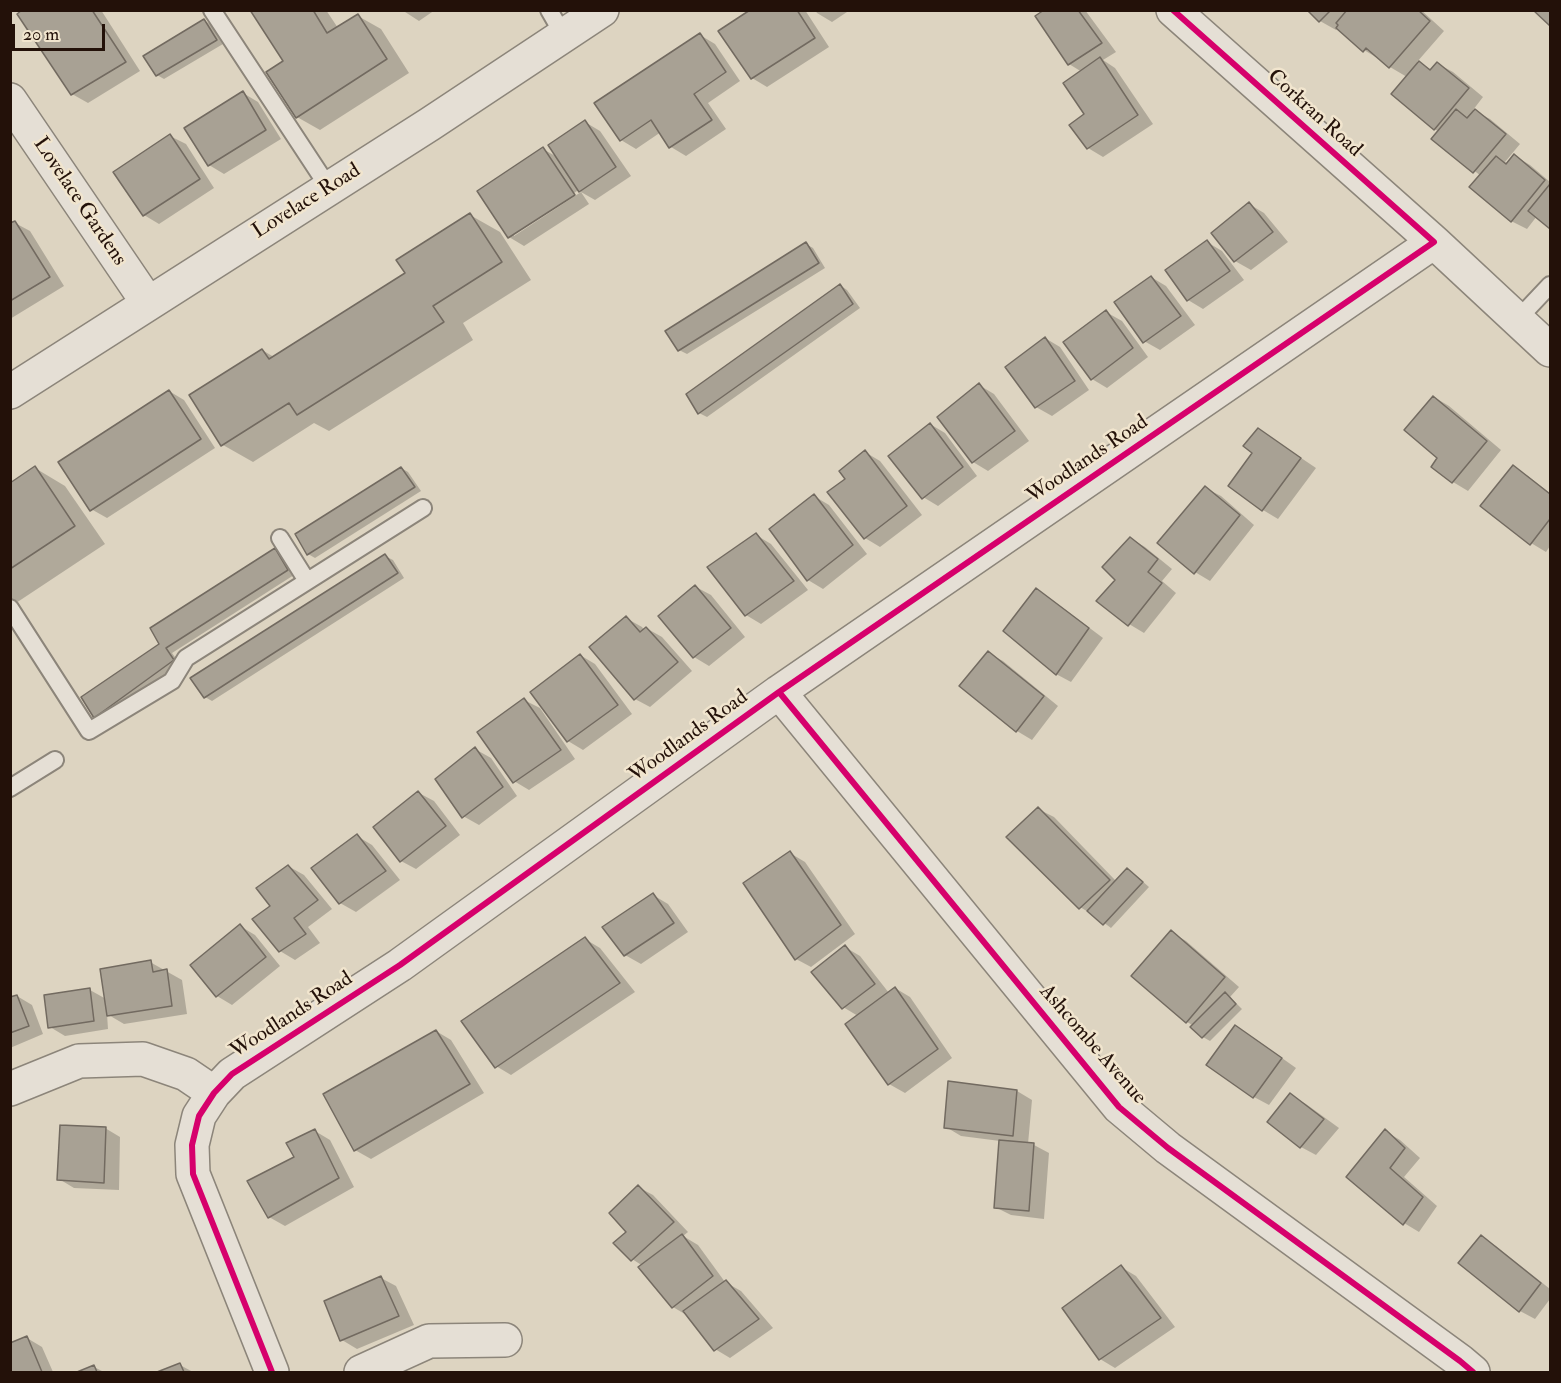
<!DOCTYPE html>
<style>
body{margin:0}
#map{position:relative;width:1561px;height:1383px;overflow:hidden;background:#ddd4c1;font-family:"IM FELL Double Pica",serif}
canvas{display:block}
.frame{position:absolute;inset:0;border:12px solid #231109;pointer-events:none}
.scale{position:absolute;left:12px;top:24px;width:93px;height:27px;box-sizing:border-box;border:3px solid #231109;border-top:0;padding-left:8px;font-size:18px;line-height:21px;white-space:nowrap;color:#231109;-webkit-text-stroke:4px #f1e5ce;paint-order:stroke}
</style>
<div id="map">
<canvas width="1561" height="1383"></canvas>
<div class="frame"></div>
<div class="scale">20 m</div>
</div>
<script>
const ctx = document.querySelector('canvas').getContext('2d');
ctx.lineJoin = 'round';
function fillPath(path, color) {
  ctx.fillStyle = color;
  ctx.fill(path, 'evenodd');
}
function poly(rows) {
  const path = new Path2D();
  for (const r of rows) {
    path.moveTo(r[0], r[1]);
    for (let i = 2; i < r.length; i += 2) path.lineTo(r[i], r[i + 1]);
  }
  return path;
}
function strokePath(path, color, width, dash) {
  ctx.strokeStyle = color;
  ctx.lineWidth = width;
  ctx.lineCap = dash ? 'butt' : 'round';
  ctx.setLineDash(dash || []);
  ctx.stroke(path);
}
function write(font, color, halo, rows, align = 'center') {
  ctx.font = font + ' "IM FELL Double Pica",serif';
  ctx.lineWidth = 5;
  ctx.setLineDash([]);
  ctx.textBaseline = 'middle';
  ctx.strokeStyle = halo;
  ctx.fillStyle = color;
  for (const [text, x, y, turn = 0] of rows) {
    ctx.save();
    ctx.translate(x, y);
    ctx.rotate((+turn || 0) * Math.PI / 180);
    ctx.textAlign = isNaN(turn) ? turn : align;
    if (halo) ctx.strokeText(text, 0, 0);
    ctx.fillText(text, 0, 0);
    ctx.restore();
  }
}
fillPath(poly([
 [25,10,101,10,140,71,88,103,72,94],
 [252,10,326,10,338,28,358,16,381,29,409,73,320,130,297,117,285,62],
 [402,10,435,10,419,21],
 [752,10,805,10,829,47,767,87,752,78],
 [815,10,850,10,832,22,817,13],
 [1046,10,1085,10,1116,52,1103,60,1115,68,1153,124,1103,157,1088,148,1071,125,1086,115,1082,72,1069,64],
 [1309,10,1421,10,1444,31,1417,62,1432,70,1438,64,1453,72,1483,97,1473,110,1490,119,1520,144,1505,162,1508,164,1515,156,1530,165,1550,182,1550,227,1537,216,1527,229,1511,221,1481,176,1434,139,1440,132,1434,129,1407,77,1390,67,1380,58,1379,59,1364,50,1338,28,1336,30,1320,21],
 [205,21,212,25,223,44,164,79,157,75],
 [700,35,715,44,740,81,708,103,726,129,686,156,671,147,661,132,636,149,621,140],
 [243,93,258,102,281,139,224,174,209,165],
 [585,122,600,131,631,176,595,200,581,192,580,189,514,233,514,236,581,192,589,204,524,246,509,237,543,149,557,157],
 [170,136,186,144,214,188,159,224,144,215],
 [1249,204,1264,213,1288,242,1251,270,1235,261,1213,234],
 [470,215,500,232,531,280,463,323,473,340,329,431,314,423,253,462,223,445,262,350,274,357,407,273],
 [15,223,30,231,64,286,10,319,10,225],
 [1207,242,1222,251,1244,280,1203,309,1188,300],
 [806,244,813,248,825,268,687,354,679,350],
 [1151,277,1166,286,1195,325,1160,350,1144,341],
 [840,285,847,290,860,308,707,417,699,413],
 [1106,312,1122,321,1148,357,1107,388,1092,379],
 [1045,338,1060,347,1089,390,1052,416,1036,407,1007,367],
 [979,385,994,394,1029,441,988,471,973,462],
 [169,391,184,400,215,448,107,518,91,509],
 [1434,397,1449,406,1501,450,1468,491,1453,482,1439,457],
 [930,424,945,433,977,476,938,506,923,497],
 [1273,439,1316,468,1278,519,1263,510,1230,485],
 [865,452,880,461,922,515,880,547,865,538,847,479],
 [1513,467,1528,476,1550,493,1550,546,1546,552,1531,543],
 [35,468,65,486,105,544,16,603,10,600,10,484],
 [401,468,408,472,421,491,315,558,308,554],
 [1205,488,1221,496,1254,525,1210,581,1195,572],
 [814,496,829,505,867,554,823,589,808,580],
 [756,535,771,544,808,590,761,624,746,615],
 [1130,538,1145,547,1172,569,1162,581,1176,593,1144,633,1129,624,1117,579],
 [275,550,282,554,294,575,172,653,180,664,102,721,95,717,161,645],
 [385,556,393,560,404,578,212,701,205,697],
 [696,587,711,595,745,637,709,666,694,657],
 [1036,590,1051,599,1103,638,1071,682,1056,674],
 [626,618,642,627,644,630,646,628,662,637,692,671,650,707,635,699],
 [988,653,1003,661,1058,706,1032,740,1017,731,961,686],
 [580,655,595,664,632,714,583,750,568,741],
 [524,700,540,708,575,759,529,790,514,781],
 [475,749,491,758,517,796,479,825,463,816],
 [419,793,434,801,460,835,416,869,401,861],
 [1038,809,1054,817,1116,881,1127,870,1134,874,1149,887,1111,928,1095,916,1080,907],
 [357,836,372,845,400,880,356,912,340,903,313,868],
 [790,853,805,862,855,934,811,967,796,959],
 [288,866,304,875,332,909,308,927,320,943,295,960,280,951,272,906],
 [653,895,668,904,688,932,641,964,625,955,604,928],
 [240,926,255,935,280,966,232,1005,217,996],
 [1171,932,1186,941,1239,987,1230,997,1242,1009,1210,1041,1203,1037,1194,1026,1187,1022],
 [585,939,600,948,635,992,511,1075,496,1066],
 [845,947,860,956,889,993,895,988,910,997,952,1058,905,1093,889,1084,847,1024,858,1016,843,1007],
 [150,962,182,980,187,1014,124,1024,107,1014,108,1029,65,1036,50,1027,90,990,106,999],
 [17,996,32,1005,43,1034,10,1048,10,998],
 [1236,1027,1251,1036,1296,1068,1269,1105,1254,1097,1208,1065],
 [436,1031,451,1040,484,1093,371,1159,355,1150],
 [1017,1091,1032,1100,1028,1144,1034,1145,1049,1153,1044,1219,1011,1215,995,1207,1000,1141,961,1136,946,1127],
 [1290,1095,1306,1104,1339,1128,1316,1155,1301,1147,1269,1122],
 [105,1128,120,1137,119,1190,74,1188,59,1179],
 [315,1131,330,1140,354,1187,285,1226,269,1217,296,1158],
 [1385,1131,1400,1140,1420,1158,1404,1177,1437,1206,1419,1232,1404,1223,1348,1177],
 [638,1187,653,1195,688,1232,683,1236,698,1245,725,1282,741,1291,773,1328,730,1358,715,1349,688,1316,673,1307,643,1266,632,1259,628,1233],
 [1481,1237,1496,1246,1550,1289,1550,1299,1535,1319,1520,1311],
 [1121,1267,1136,1276,1175,1327,1115,1368,1100,1359],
 [381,1278,396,1286,414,1325,357,1349,342,1340],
 [27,1338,42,1347,53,1372,10,1372,10,1345],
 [180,1365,193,1372,161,1372],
 [94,1367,104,1372,81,1372]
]), '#0003');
const building = poly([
 [22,10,92,10,126,62,71,95,17,14,22,10],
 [250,10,313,10,327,33,358,14,387,59,296,118,266,72,283,61,250,10],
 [750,10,797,10,815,38,751,79,718,31,750,10],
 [1044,10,1078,10,1102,43,1068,65,1035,16,1044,10],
 [1307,10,1331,10,1319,22,1307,10],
 [1347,10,1418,10,1430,21,1389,68,1366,48,1363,52,1336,28,1338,25,1336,23,1347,10],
 [1533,10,1550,10,1550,26,1533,10],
 [204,19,217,40,156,76,143,56,204,19],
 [700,33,726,72,694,94,712,120,669,148,651,120,620,141,594,103,700,33],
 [1100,57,1138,115,1087,149,1069,125,1084,114,1063,83,1100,57],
 [1419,61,1430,70,1437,62,1469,88,1434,130,1391,94,1419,61],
 [243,91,266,130,208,166,184,128,243,91],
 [1456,109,1467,118,1475,109,1506,134,1473,173,1431,139,1456,109],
 [585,120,616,167,579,192,548,145,585,120],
 [170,134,200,179,143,216,113,172,170,134],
 [543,147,575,195,508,238,477,191,543,147],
 [1514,154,1545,180,1511,222,1469,187,1496,156,1506,164,1514,154],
 [1550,184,1550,229,1528,211,1550,184],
 [1249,202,1273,232,1234,262,1211,233,1249,202],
 [470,213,502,262,433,306,444,322,297,415,289,403,221,446,189,395,262,349,269,359,405,273,396,260,470,213],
 [15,221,50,277,10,301,10,223,15,221],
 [1207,240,1230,271,1187,301,1165,270,1207,240],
 [806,242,819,263,678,351,665,331,806,242],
 [1151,276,1181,316,1143,343,1114,302,1151,276],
 [840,284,853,304,698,414,686,394,840,284],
 [1106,310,1133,348,1091,380,1063,342,1106,310],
 [1045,337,1075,381,1035,408,1005,367,1045,337],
 [979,383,1015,431,972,463,937,417,979,383],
 [169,390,201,439,90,511,58,462,169,390],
 [1433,396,1487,441,1452,483,1431,467,1437,458,1404,430,1433,396],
 [930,423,963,467,922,499,888,456,930,423],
 [1258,428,1301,458,1262,511,1228,486,1252,453,1243,446,1258,428],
 [865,450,907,506,864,539,827,492,845,479,839,471,865,450],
 [1513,465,1550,494,1550,519,1530,545,1480,506,1513,465],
 [35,466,75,526,10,569,10,483,35,466],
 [401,467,415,487,307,555,295,534,401,467],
 [1205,486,1240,515,1194,574,1157,543,1205,486],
 [814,494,853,545,807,581,769,529,814,494],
 [756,533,794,581,745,616,707,567,756,533],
 [1130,537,1158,559,1148,572,1162,583,1128,626,1096,601,1115,580,1102,567,1130,537],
 [275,548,288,570,166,648,174,660,94,718,81,697,159,644,150,628,275,548],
 [385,554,398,573,204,698,190,678,385,554],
 [695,585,731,628,693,658,658,616,695,585],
 [1036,588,1089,628,1056,675,1003,631,1036,588],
 [626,616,640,632,646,627,678,662,634,700,589,647,626,616],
 [988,651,1044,696,1016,732,959,686,988,651],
 [580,654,618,705,567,742,530,692,580,654],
 [524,698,561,750,513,783,477,732,524,698],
 [475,747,503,787,462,818,435,779,475,747],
 [418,791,446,826,400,862,373,827,418,791],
 [1038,807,1110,880,1079,909,1006,837,1038,807],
 [357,834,386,871,339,904,311,868,357,834],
 [790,851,841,925,795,960,743,883,790,851],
 [288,865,318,900,294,918,306,934,279,952,252,919,270,906,256,888,288,865],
 [1127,868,1143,882,1103,925,1087,911,1127,868],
 [653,893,674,923,624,956,602,927,653,893],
 [240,924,266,957,216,997,190,965,240,924],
 [1171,930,1225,977,1186,1023,1131,976,1171,930],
 [585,937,620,983,495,1068,461,1021,585,937],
 [845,945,875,984,842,1009,811,972,845,945],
 [151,960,153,972,167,969,172,1006,107,1016,100,969,151,960],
 [895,987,938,1049,888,1085,845,1024,895,987],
 [90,988,94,1021,48,1028,44,995,90,988],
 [1225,992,1236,1004,1202,1038,1190,1027,1225,992],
 [17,995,29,1026,10,1033,10,997,17,995],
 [1235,1025,1282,1058,1253,1098,1206,1065,1235,1025],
 [436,1030,470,1084,354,1151,323,1094,436,1030],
 [948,1081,1017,1090,1013,1136,944,1128,948,1081],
 [1290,1093,1324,1119,1300,1148,1267,1122,1290,1093],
 [60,1125,106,1127,104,1183,57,1180,60,1125],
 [315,1129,339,1178,268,1218,247,1181,294,1157,286,1143,315,1129],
 [1385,1129,1405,1148,1390,1168,1423,1197,1403,1225,1346,1177,1385,1129],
 [999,1140,1034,1143,1029,1211,994,1208,999,1140],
 [638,1185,674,1222,631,1261,613,1243,626,1232,609,1213,638,1185],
 [682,1234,713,1276,672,1308,638,1267,682,1234],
 [1481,1235,1541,1283,1519,1312,1458,1263,1481,1235],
 [1121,1265,1161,1318,1099,1360,1062,1308,1121,1265],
 [381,1276,399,1316,340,1341,324,1301,381,1276],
 [726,1280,759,1319,714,1351,683,1311,726,1280],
 [27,1336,42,1372,10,1372,10,1343,27,1336],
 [180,1363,184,1372,157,1372,180,1363],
 [94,1365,97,1372,77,1372,94,1365]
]);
fillPath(building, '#a8a194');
strokePath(building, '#726a60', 1.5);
const service = poly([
 [212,10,329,188],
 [549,10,564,36],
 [1517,320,1550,285],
 [280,538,307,581],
 [10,608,89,731,172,681,186,658,423,508],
 [10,788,55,760]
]);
const minor = poly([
 [1173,10,1434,242,1550,350],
 [10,100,148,303],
 [10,392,430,124,602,10],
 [779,692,1119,1107,1168,1148,1460,1361,1473,1372],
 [10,1089,79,1061,143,1059,186,1074,214,1093],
 [272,1372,193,1174,192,1145,199,1116,214,1093,232,1074,400,965,779,692,1434,242],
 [361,1372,429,1341,505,1340]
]);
strokePath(service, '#8c857a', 20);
strokePath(minor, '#8c857a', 36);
strokePath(service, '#e5dfd5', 16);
strokePath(minor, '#e5dfd5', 33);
strokePath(poly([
 [779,692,1119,1107,1168,1148,1460,1361,1473,1372],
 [272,1372,193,1174,192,1145,199,1116,214,1093,232,1074,400,965,779,692,1434,242,1173,10]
]), '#d6006c', 6);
write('21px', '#231109', '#f1e5ce', [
 ["Corkran Road",1314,114,42],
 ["Lovelace Gardens",79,202,56],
 ["Lovelace Road",307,202,-32],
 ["Woodlands Road",1088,460,-34],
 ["Woodlands Road",689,737,-36],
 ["Woodlands Road",292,1016,-33],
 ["Ashcombe Avenue",1092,1045,49]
]);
</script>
